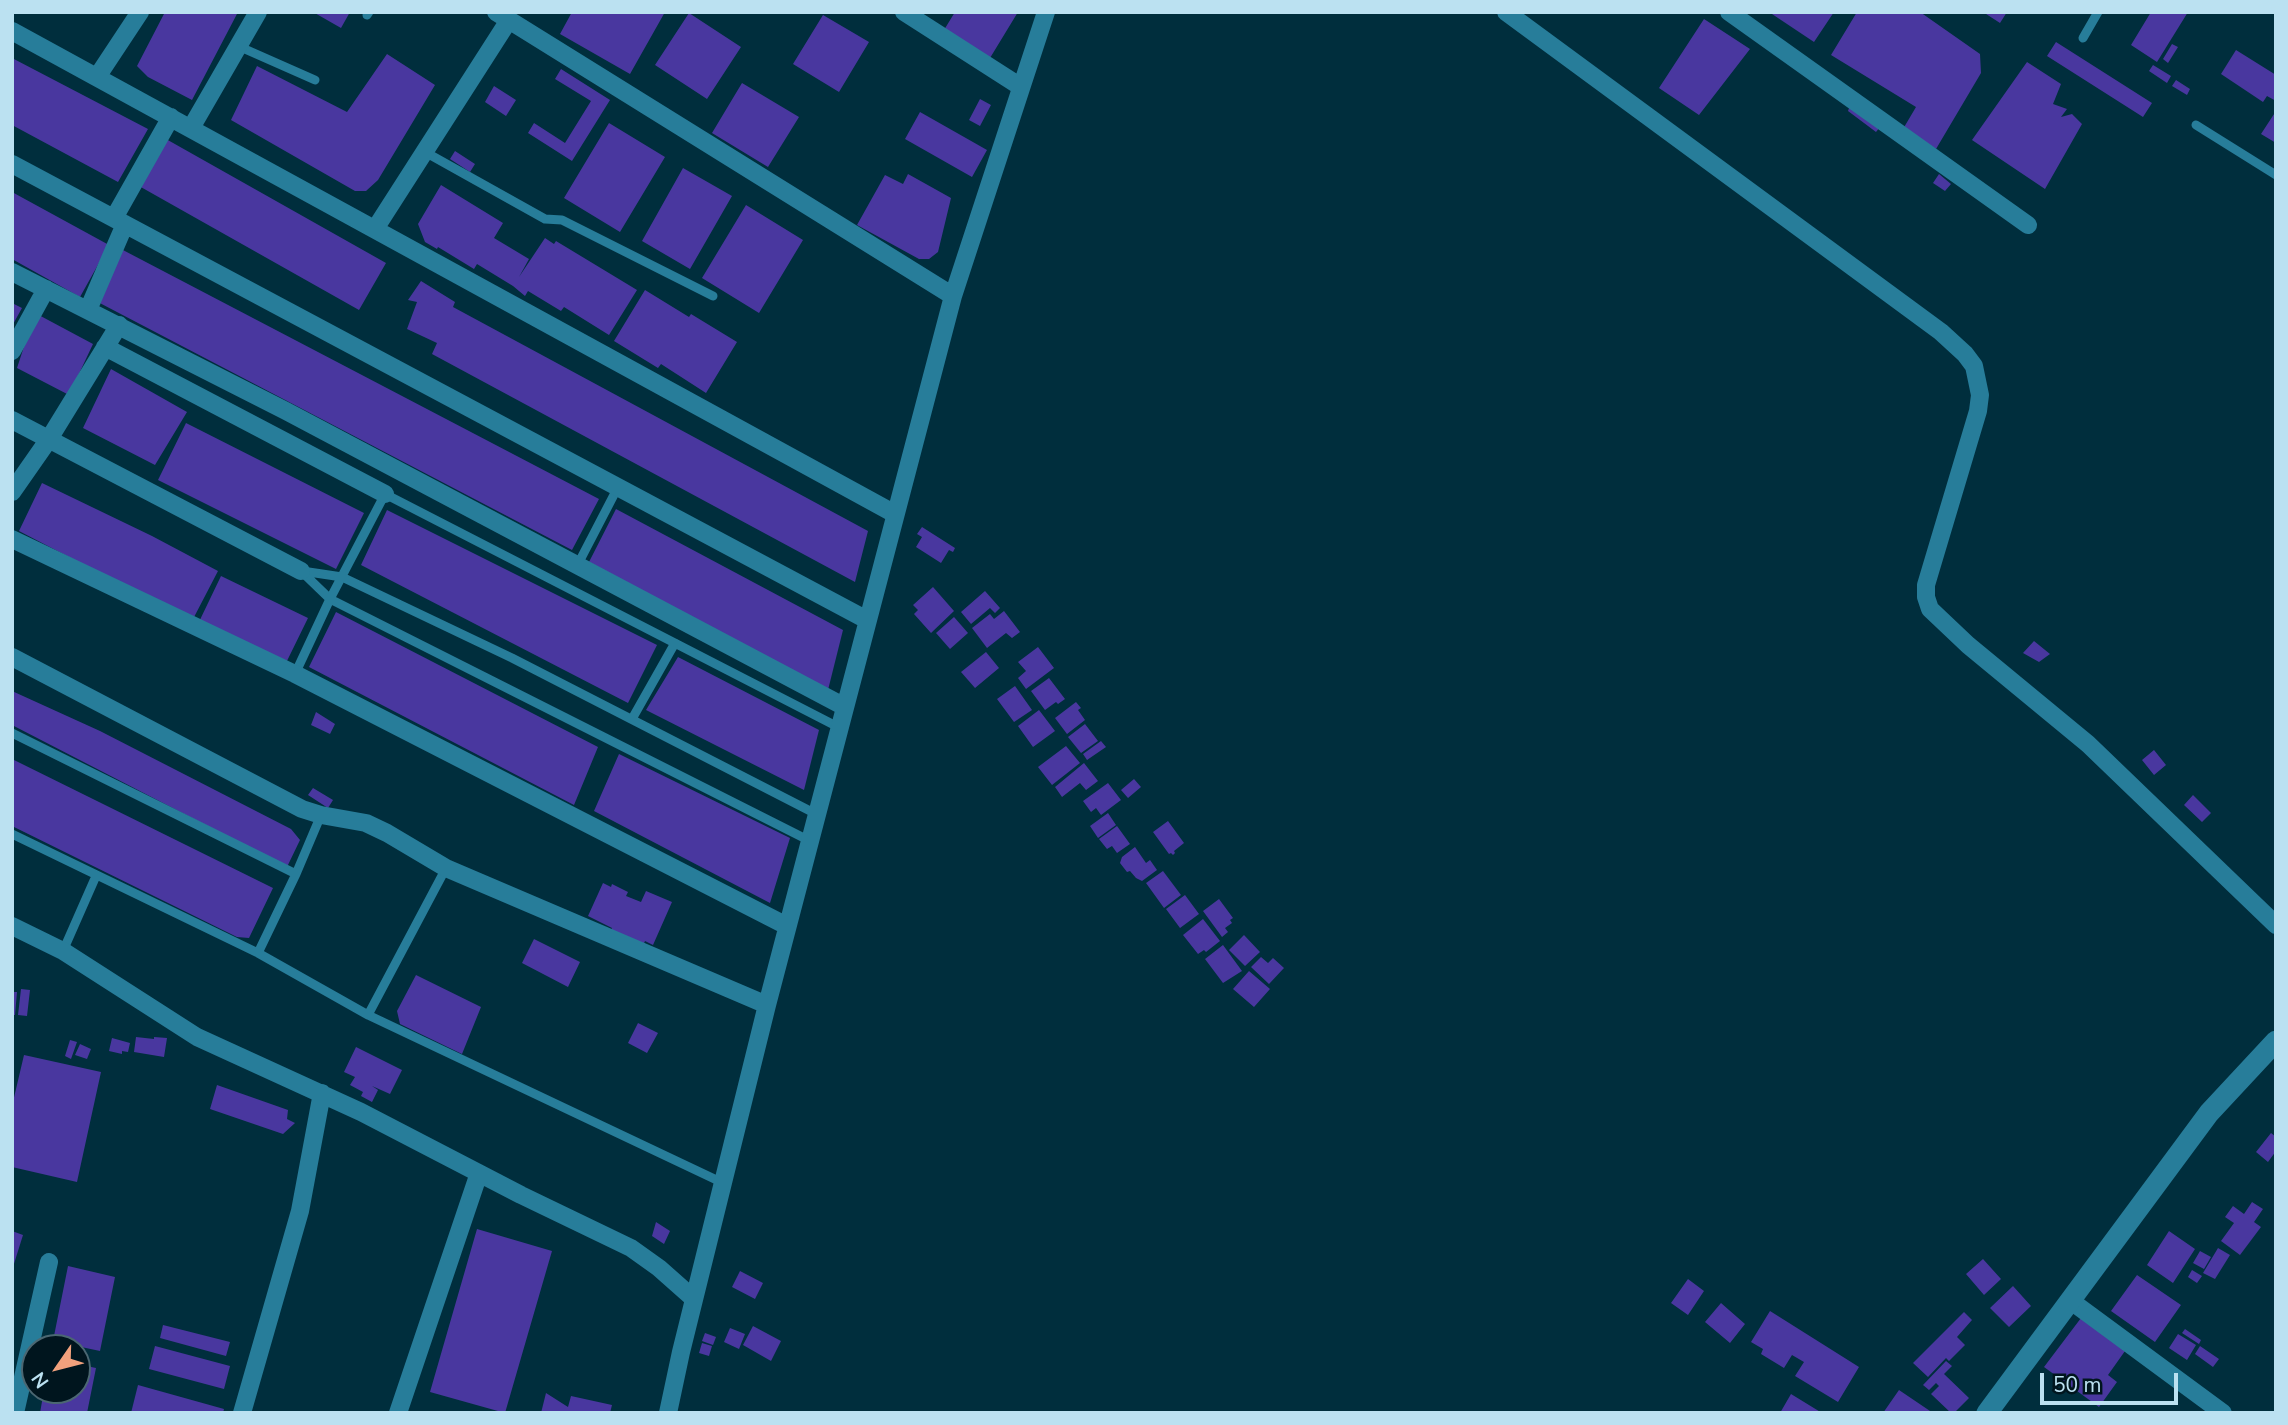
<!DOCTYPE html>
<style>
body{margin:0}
#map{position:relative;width:2288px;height:1425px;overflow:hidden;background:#002e3d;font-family:"Nunito Sans",sans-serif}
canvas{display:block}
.frame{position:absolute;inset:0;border:14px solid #bbe1f1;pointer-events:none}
.north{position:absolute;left:21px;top:1334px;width:70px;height:70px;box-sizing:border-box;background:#00151e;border:2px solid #4b6772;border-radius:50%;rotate:235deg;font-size:19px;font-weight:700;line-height:28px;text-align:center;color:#bbe1f1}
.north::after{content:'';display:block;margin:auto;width:24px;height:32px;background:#f1a17d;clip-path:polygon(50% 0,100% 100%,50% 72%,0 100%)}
.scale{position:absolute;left:2040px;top:1373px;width:138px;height:32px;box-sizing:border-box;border:4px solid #bbe1f1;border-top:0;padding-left:9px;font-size:21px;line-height:24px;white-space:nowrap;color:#bbe1f1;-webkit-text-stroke:5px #00151e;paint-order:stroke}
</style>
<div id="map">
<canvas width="2288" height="1425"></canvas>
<div class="frame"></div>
<div class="north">N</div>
<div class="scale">50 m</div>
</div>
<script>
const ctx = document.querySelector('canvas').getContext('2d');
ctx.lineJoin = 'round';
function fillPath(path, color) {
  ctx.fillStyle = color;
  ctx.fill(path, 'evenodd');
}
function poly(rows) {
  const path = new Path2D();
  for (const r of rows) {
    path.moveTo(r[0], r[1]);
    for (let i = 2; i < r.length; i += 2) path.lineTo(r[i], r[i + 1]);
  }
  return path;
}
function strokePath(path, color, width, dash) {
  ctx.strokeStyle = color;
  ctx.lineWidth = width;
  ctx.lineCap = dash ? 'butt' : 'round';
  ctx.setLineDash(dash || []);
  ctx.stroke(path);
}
fillPath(poly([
 [165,12,238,12,192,100,148,77,137,66],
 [313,12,350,12,341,28],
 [572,12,665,12,630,74,560,34],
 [955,12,1018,12,990,58,944,30],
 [1769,12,1834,12,1814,42],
 [1857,12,1920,12,1980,54,1981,73,1936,149,1903,129,1916,107,1831,55],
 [1983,12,2007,12,2000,23],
 [2151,12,2188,12,2157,62,2131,45],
 [689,13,741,47,707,99,655,65],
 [823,15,869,42,839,92,793,64],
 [1704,19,1750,49,1699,115,1659,88],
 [2056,42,2152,103,2143,117,2047,56],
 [2172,44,2178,47,2168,63,2163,59],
 [2236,50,2276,75,2276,101,2267,96,2263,102,2221,74],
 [387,54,435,85,378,180,366,191,355,191,231,120,257,66,347,112],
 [12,58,148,129,118,182,12,125],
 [2027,62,2061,84,2053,104,2067,109,2061,117,2072,114,2082,124,2045,189,1972,140],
 [2153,65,2171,76,2167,83,2149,71],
 [561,69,610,100,572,161,528,133,534,123,565,143,591,101,555,79],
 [2176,80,2190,89,2187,95,2172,86],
 [742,83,799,117,768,167,712,133],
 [494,86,516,100,506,116,485,102],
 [980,99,991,105,980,126,969,120],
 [1850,105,1880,127,1876,132,1848,111],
 [2276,111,2276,143,2261,134],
 [920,112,987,150,972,177,905,139],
 [609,123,665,157,620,232,564,198],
 [166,139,386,263,359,310,139,186],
 [455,151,475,164,470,172,450,159],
 [683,168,732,196,690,269,642,241],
 [908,174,951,198,938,252,929,259,919,259,857,225,885,175,903,184],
 [1939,174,1951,184,1945,191,1933,183],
 [441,185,503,223,494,238,529,259,519,277,545,238,554,244,556,241,637,290,609,335,564,307,561,311,528,291,525,296,513,286,477,264,474,269,438,247,437,249,425,242,418,224],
 [12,192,109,245,80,297,12,259],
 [746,205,803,240,759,313,702,278],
 [121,249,599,499,572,550,94,300],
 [421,281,455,302,453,307,868,531,855,582,432,354,437,343,407,329,417,302,408,300],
 [645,290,689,317,691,314,737,342,706,393,661,364,658,368,614,341],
 [12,303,22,308,12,326],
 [35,313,93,344,69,395,17,368],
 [111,369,187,412,155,465,83,428],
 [186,423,364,513,336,569,158,480],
 [42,483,152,536,218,571,192,621,19,531],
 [616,509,843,630,828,690,589,562],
 [387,510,657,645,628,703,361,565],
 [922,527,955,548,953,552,949,550,941,563,916,547,922,537,917,534],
 [221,576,308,618,285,665,197,626],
 [933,587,954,611,931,633,914,614,918,610,913,605],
 [985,591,1000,608,995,613,990,608,971,624,961,612],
 [1004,611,1020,632,1012,638,1006,633,987,648,972,628,990,614,994,619],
 [336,612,598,747,574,805,309,667],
 [954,617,968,633,950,649,936,633],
 [2034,641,2050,654,2039,662,2023,653],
 [1038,647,1054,668,1026,689,1018,678,1026,671,1018,662],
 [986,652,999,668,975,688,961,672],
 [678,657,819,730,804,790,646,710],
 [1049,678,1065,699,1058,704,1056,702,1045,710,1031,691],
 [1015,686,1032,710,1014,722,997,699],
 [12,691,100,731,291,829,300,840,287,867,12,725],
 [1076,702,1081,708,1078,710,1085,720,1067,734,1055,718],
 [1039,710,1055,731,1033,747,1018,726],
 [316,712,335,724,330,734,311,725],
 [1085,724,1098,741,1081,753,1068,737],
 [1101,741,1106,747,1087,760,1083,754],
 [1066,746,1080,763,1052,785,1038,767],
 [2154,750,2166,765,2154,775,2142,760],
 [619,754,790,838,770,903,594,811],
 [12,759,273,888,249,938,237,937,12,826],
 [1084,763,1098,781,1086,790,1080,783,1062,797,1055,787],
 [1134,779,1141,787,1128,798,1121,790],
 [1108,783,1121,800,1101,815,1096,808,1091,812,1083,801],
 [313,788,333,800,328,808,308,795],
 [2193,795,2211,813,2202,822,2184,805],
 [1108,813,1116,825,1098,838,1090,826],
 [1168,821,1184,843,1174,851,1175,853,1173,855,1171,853,1169,854,1153,832],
 [1117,826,1130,844,1117,853,1112,846,1107,849,1099,839],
 [1135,847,1146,863,1150,860,1157,870,1142,881,1136,878,1130,871,1127,872,1120,863,1122,857],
 [1163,871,1181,895,1164,908,1146,883],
 [603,883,611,887,612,884,628,892,626,896,641,902,646,891,672,902,653,945,645,941,641,950,608,936,612,928,588,916],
 [1185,895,1199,914,1180,928,1166,909],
 [1219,899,1233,918,1230,920,1232,923,1225,928,1228,932,1222,937,1203,911],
 [1203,919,1220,941,1206,952,1204,950,1198,954,1183,935],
 [1244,935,1260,952,1245,966,1229,950],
 [534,939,580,962,568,987,522,963],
 [1223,945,1242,971,1223,983,1205,959],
 [1261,957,1268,963,1273,958,1284,968,1269,984,1251,967],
 [1249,971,1270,989,1254,1007,1233,989],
 [416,975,481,1007,462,1054,400,1024,397,1011],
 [21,989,30,990,27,1016,18,1015],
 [12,992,17,992,15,1015,12,1015],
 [638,1023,658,1033,647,1053,628,1043],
 [136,1037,154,1039,154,1037,167,1038,164,1057,134,1052],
 [112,1038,130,1043,128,1052,122,1051,122,1054,109,1051],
 [70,1040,77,1042,71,1059,65,1056],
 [80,1044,91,1049,87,1059,75,1055],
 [356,1047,402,1070,390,1094,372,1086,378,1090,372,1102,361,1096,363,1092,350,1085,355,1077,344,1072],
 [24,1055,101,1072,77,1182,12,1167,12,1106],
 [217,1085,288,1110,287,1119,295,1123,283,1134,210,1109],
 [2271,1133,2276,1137,2276,1151,2268,1162,2256,1152],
 [2252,1202,2263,1209,2254,1222,2261,1227,2240,1255,2221,1241,2234,1223,2225,1217,2233,1206,2244,1214],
 [656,1222,670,1231,664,1244,652,1236],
 [477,1229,552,1251,505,1413,430,1392],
 [12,1231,23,1235,13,1267,12,1266],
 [2169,1231,2195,1249,2173,1283,2147,1265],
 [2218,1248,2230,1255,2215,1279,2203,1273],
 [2200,1251,2211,1257,2204,1269,2193,1263],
 [1983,1259,2001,1279,1984,1295,1966,1274],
 [68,1266,115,1277,100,1351,53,1341],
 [2192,1270,2202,1276,2197,1283,2188,1277],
 [740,1271,763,1283,755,1299,732,1287],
 [2137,1275,2181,1305,2155,1342,2111,1311],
 [1688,1279,1704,1291,1688,1315,1671,1303],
 [2013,1286,2031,1306,2009,1327,1990,1308],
 [1721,1303,1745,1324,1730,1343,1705,1322],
 [1770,1311,1859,1367,1838,1402,1795,1376,1804,1362,1792,1355,1784,1368,1761,1354,1763,1349,1751,1342],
 [1964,1312,1972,1320,1957,1337,1965,1345,1949,1361,1946,1358,1928,1377,1913,1363],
 [2081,1318,2125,1351,2108,1375,2117,1382,2099,1407,2044,1367],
 [163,1325,230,1342,226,1356,160,1338],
 [753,1326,781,1341,771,1361,743,1345],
 [730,1328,745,1334,739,1349,724,1342],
 [2185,1329,2201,1340,2199,1344,2182,1333],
 [705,1333,716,1337,713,1345,702,1341],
 [2178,1334,2196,1345,2187,1360,2169,1348],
 [702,1343,712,1346,709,1356,699,1353],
 [155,1346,230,1366,224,1389,149,1369],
 [2200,1346,2219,1359,2213,1367,2195,1354],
 [1946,1361,1952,1366,1944,1374,1969,1398,1954,1413,1951,1413,1931,1394,1939,1386,1936,1383,1929,1390,1923,1385],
 [77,1364,96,1368,87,1413,40,1413,44,1390,77,1390],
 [138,1385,224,1409,223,1413,131,1413],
 [1899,1390,1933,1413,1883,1413],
 [546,1393,568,1407,571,1396,612,1405,610,1413,541,1413],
 [1791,1394,1822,1413,1780,1413]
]), '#49379f');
strokePath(poly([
 [367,15,369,12],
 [2083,38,2098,12],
 [238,46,315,80],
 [2196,125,2276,175],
 [425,152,545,219,562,220,713,296],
 [577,566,618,487],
 [301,571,330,599,810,841],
 [302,571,342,577,512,658,818,815],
 [295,674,330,599,385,494,840,728],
 [632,719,675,643],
 [12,733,296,874],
 [12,834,258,953,368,1015,723,1183],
 [63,951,96,876],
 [258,953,296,874,321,815],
 [368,1015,446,868]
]), '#277d9a', 9);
strokePath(poly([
 [496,12,953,296],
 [904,12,1021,87],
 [1506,12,1941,332,1965,354,1974,366,1980,395,1978,411,1926,585,1926,597,1930,609,1968,645,2088,744,2276,925],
 [1729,12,2028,225],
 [12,31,895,514],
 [97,77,140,12],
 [191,128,258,12],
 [12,164,867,620],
 [114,218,171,117],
 [375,229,509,20],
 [12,272,286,411,845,707],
 [88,310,125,224],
 [105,347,385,494],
 [12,351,46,289],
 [12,420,301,571],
 [12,492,49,439,119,325],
 [12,539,295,674,787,926],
 [12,657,302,809,321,815,366,823,387,833,446,868,767,1005],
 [12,926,63,951,197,1037,361,1112,521,1195,631,1248,659,1268,694,1299],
 [2071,1301,2223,1413],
 [15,1413,49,1262],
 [242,1413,300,1211,322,1093],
 [398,1413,479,1173],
 [668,1413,681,1352,767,1005,953,296,1046,12]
]), '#277d9a', 18);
strokePath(poly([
 [1987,1413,2209,1113,2276,1041]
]), '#277d9a', 21);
</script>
